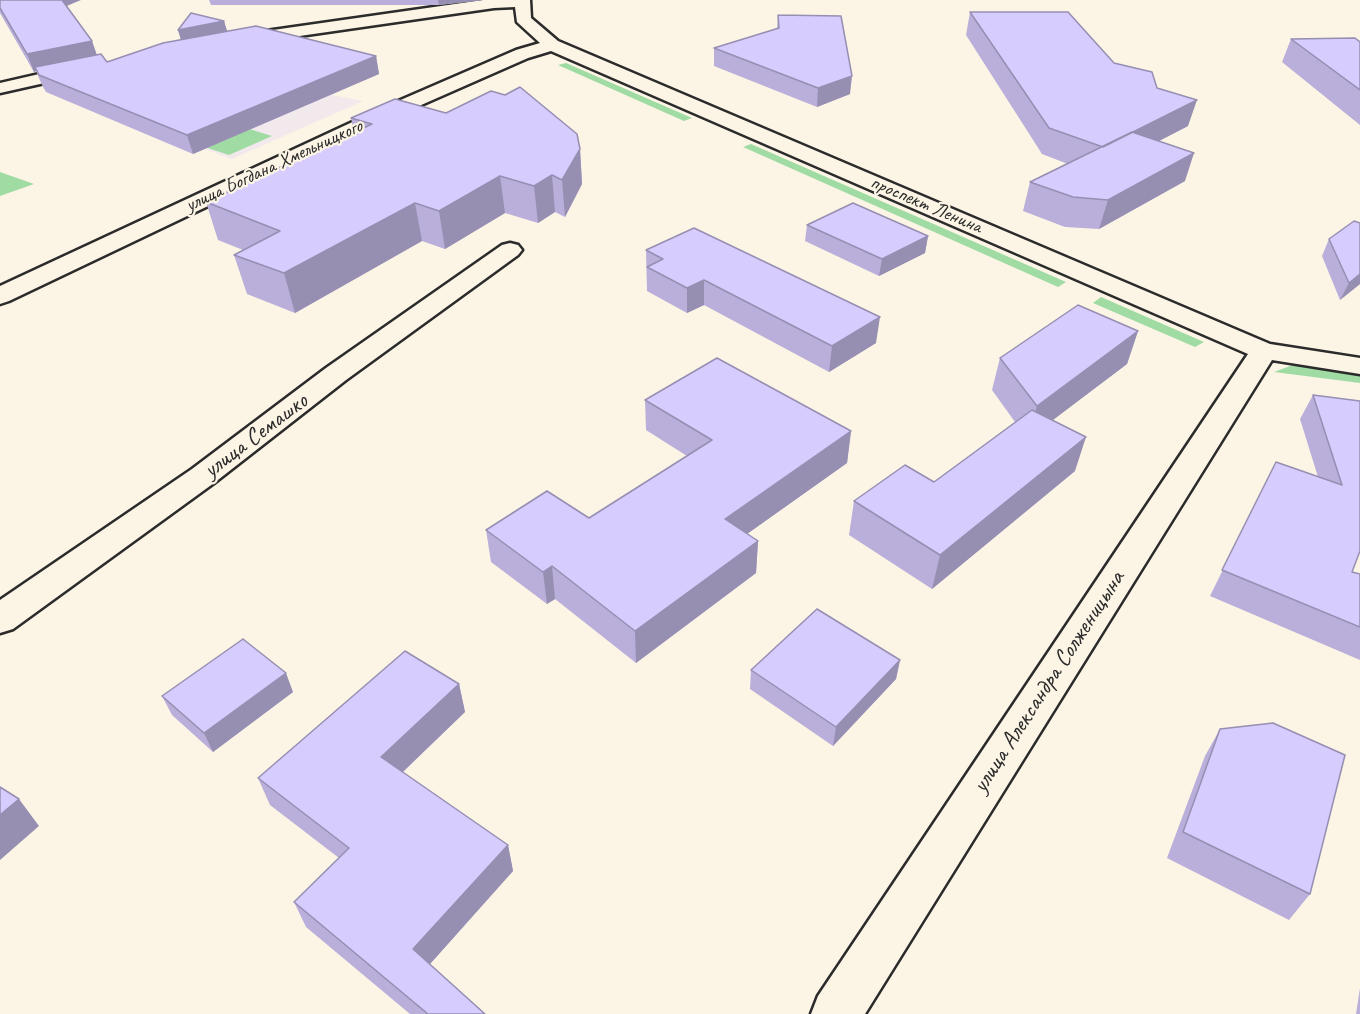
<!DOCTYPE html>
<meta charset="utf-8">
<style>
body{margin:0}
canvas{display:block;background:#fcf5e5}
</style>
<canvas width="1360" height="1014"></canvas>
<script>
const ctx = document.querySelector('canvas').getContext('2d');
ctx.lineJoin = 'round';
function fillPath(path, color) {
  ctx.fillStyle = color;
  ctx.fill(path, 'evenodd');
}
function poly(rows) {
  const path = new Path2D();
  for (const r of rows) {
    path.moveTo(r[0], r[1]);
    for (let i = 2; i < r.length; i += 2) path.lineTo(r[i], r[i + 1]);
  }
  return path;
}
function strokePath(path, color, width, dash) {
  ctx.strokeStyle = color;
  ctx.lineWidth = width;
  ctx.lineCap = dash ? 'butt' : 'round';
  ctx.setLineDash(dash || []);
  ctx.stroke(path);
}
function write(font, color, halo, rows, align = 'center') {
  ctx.font = font + ' Caveat,sans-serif';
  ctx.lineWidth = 4.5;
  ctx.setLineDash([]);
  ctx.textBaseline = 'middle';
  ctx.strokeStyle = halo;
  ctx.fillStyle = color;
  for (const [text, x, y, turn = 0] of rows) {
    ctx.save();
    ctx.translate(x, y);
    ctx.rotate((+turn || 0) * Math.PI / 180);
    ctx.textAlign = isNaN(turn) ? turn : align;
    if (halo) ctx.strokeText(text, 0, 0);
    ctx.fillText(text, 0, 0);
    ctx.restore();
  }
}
fillPath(poly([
 [311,79,346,88,332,95,363,101,232,159,170,136]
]), '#f1e9ec');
fillPath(poly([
 [566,63,692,118,684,121,558,65],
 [217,119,272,136,229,155,174,137],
 [751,144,1066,282,1058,287,743,147],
 [0,172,34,184,0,196],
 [1101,297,1204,342,1195,347,1093,303],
 [1290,366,1310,366,1360,372,1360,383,1274,372]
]), '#9fdba3');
const minor = poly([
 [483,0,530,0,531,18,558,41,1270,344,1360,358,1360,374,1272,360,865,1014,811,1014,818,996,1248,354,551,51,528,58,403,113,9,301,0,304,0,286,389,105,516,50,540,43,517,22,515,7,494,8,237,45,231,44,229,40,231,36,483,0],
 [83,64,89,65,92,69,89,73,0,93,0,83,83,64],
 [510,243,518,245,522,250,518,255,346,380,214,483,13,629,0,633,0,600,192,469,326,368,502,245,510,243]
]);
strokePath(minor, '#2b2b2b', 5);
fillPath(minor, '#fcf5e5');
fillPath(poly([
 [0,0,67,6,92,41,97,55,107,62,181,40,178,30,224,21,227,32,376,56,379,74,193,154,46,92,42,85,36,71,34,72,0,13],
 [209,0,483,0,439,5,211,5],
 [970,12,1114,63,1157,88,1188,126,1159,141,1185,181,1099,229,1065,227,1023,211,1030,182,1068,164,1042,154,966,35],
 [778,15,850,94,817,107,714,66,714,48,777,29],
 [1291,39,1360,42,1360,125,1282,62],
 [351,118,580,149,582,184,565,217,555,212,538,223,505,213,445,249,422,241,295,313,247,294,234,255,243,250,218,240,206,202,354,133],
 [1360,223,1360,284,1340,300,1322,256,1329,239],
 [807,225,928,236,925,253,879,276,805,241],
 [646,250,876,343,829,372,704,305,687,313,647,291],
 [1138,331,1127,364,1052,420,1075,471,932,589,849,535,854,501,934,482,1015,422,992,390,1000,358],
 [1313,395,1360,401,1352,572,1360,574,1360,660,1210,596,1276,462,1318,477,1300,419],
 [645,400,851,431,847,463,747,534,758,541,756,573,636,663,555,599,547,604,491,562,486,530,589,518,687,456,646,430],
 [900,660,896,679,833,746,750,689,751,670],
 [459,684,465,712,403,772,508,845,513,871,430,964,485,1014,410,1014,306,927,294,902,339,858,270,805,258,778],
 [293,692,213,752,172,715,162,696],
 [1220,729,1310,894,1289,920,1167,858,1205,756],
 [1360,988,1360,1014,1356,1014]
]), '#b9afda');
fillPath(poly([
 [59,0,81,0,62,8],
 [438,0,483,0,439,5],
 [224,21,228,34,182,43,178,30],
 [92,41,98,59,35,67,36,71,34,72,27,54],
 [376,56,379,74,193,154,187,135],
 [852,76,850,94,817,107,818,88],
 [1197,100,1188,126,1095,174,1103,147],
 [580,149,582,184,565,217,562,180],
 [1194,153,1185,181,1099,229,1108,200],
 [552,175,555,212,538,223,534,186],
 [500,176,505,213,445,249,439,211],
 [415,203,422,241,295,313,284,273],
 [928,236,925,253,879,276,882,259],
 [1360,274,1360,284,1340,300,1349,283],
 [704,280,704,305,687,313,687,288],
 [880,317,876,343,829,372,832,346],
 [1138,331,1127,364,1028,439,1037,406],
 [851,431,847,463,723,551,725,519],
 [1086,437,1075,471,932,589,940,555],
 [758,541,756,573,636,663,635,631],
 [552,566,555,599,547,604,543,572],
 [900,660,896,679,833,746,836,727],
 [286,673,293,692,213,752,204,733],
 [459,684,465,712,390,784,381,757],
 [19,799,39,826,0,860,0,815],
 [508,845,513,871,422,973,413,949]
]), '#968fb2');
const building = poly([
 [0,0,62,0,92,41,27,54,0,8,0,0],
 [970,12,1068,12,1114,63,1152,72,1157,88,1197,100,1103,147,1049,128,970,12],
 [191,13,224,21,178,30,191,13],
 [778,15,841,16,852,76,818,88,714,48,779,28,778,15],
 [256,26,376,56,187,135,39,75,35,67,101,54,107,62,163,43,256,26],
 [1355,38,1360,42,1360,90,1291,39,1355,38],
 [520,87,577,134,580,149,562,180,552,175,534,186,500,176,439,211,415,203,284,273,234,255,280,231,206,202,372,124,351,118,395,99,446,113,491,91,505,95,520,87],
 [1132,132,1194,153,1108,200,1073,197,1030,182,1132,132],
 [853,203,928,236,882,259,807,225,853,203],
 [1354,221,1360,223,1360,274,1349,283,1329,239,1354,221],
 [694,228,880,317,832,346,704,280,687,288,647,267,663,259,646,250,694,228],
 [1078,305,1138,331,1037,406,1000,358,1078,305],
 [717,358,851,431,725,519,758,541,635,631,552,566,543,572,486,530,547,491,589,518,712,440,645,400,717,358],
 [1313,395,1360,401,1360,551,1352,572,1360,574,1360,627,1222,570,1276,462,1342,485,1313,395],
 [1032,410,1086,437,940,555,854,501,905,465,934,482,1032,410],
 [817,609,900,660,836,727,751,670,817,609],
 [243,639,286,673,204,733,162,696,243,639],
 [405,651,459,684,381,757,508,845,413,949,485,1014,428,1014,294,902,349,848,258,778,405,651],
 [1273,723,1345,755,1310,894,1183,832,1220,729,1273,723],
 [0,787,19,799,0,815,0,787]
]);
fillPath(building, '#d7ccfe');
strokePath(building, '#968fb2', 1.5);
write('20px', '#2b2b2b', '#fcf5e5', [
 ["улица Богдана Хмельницкого",274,166,-25],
 ["проспект Ленина",926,205,23]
]);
write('24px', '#2b2b2b', '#fcf5e5', [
 ["улица Семашко",256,436,-37],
 ["улица Александра Солженицына",1049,682,-57]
]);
</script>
